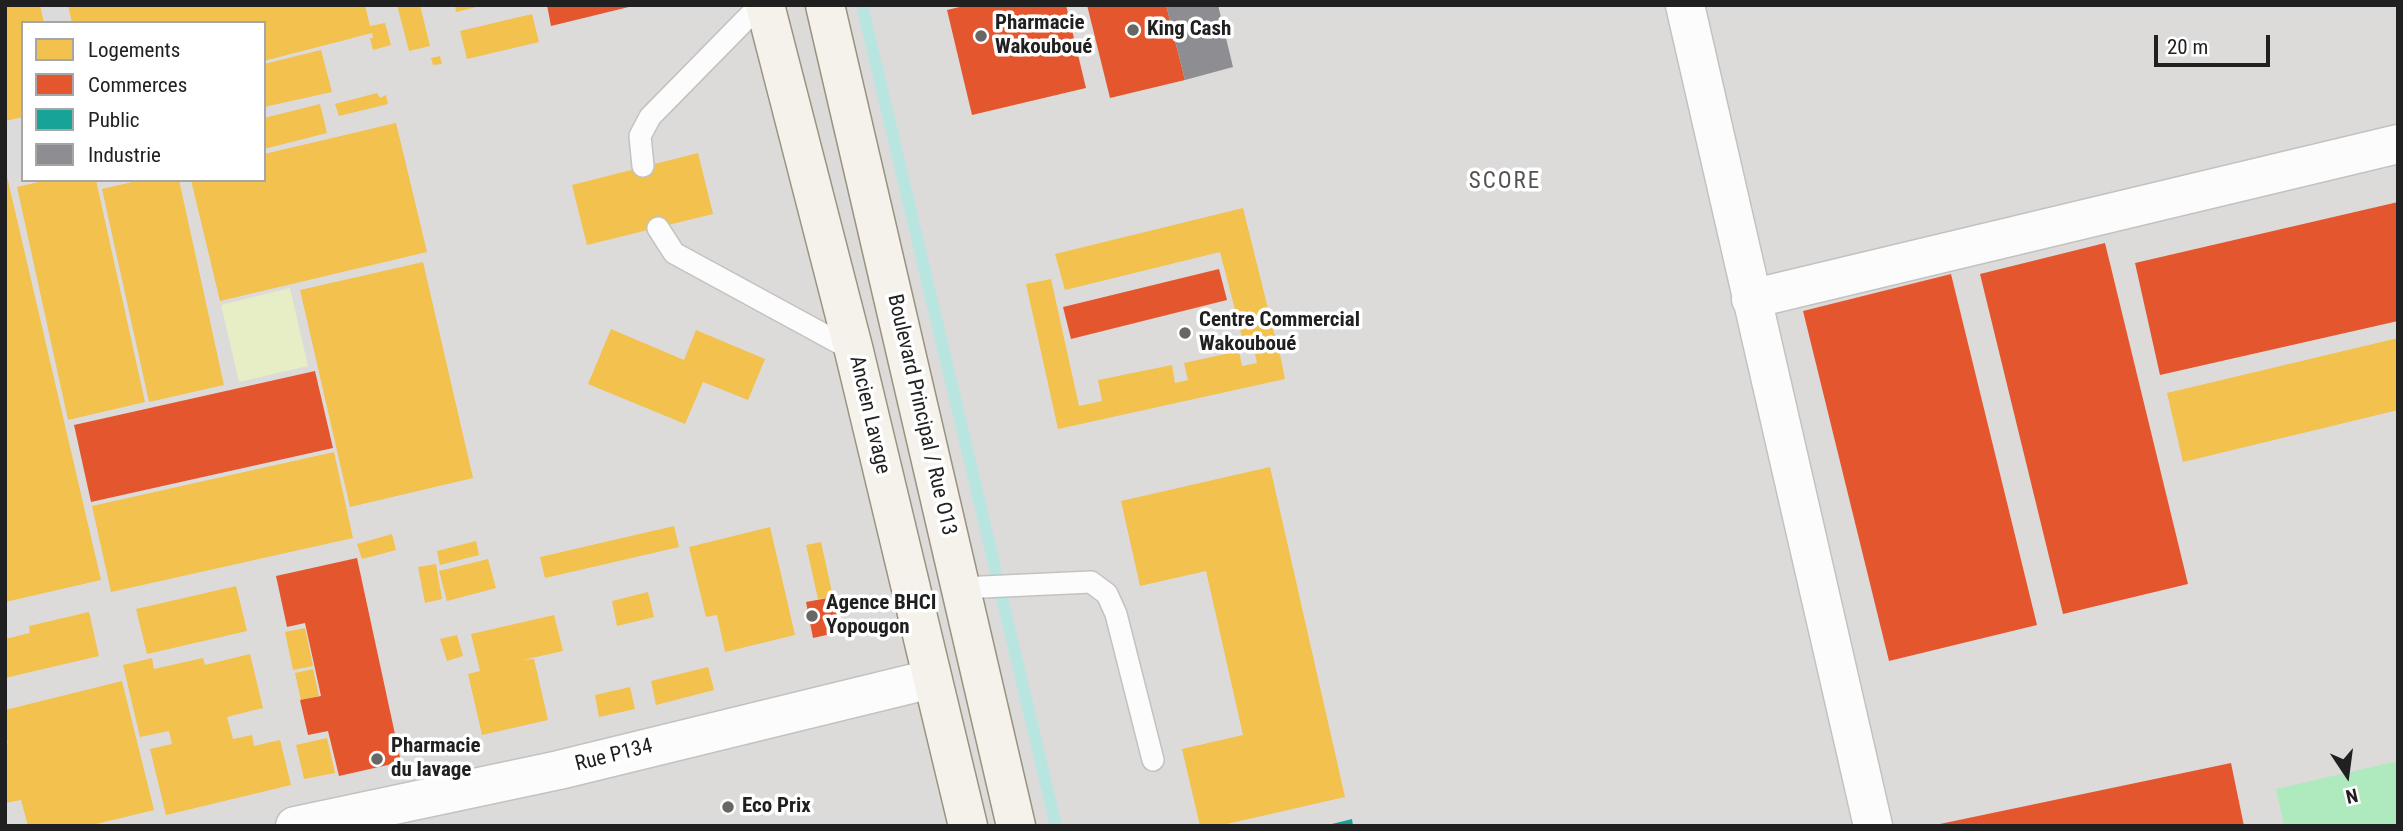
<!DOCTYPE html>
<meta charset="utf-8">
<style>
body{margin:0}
#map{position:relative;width:2403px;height:831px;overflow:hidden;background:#eeeae8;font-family:"Roboto Condensed",sans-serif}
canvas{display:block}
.frame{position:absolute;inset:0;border:7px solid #202020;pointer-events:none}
.legend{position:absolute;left:21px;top:21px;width:245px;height:161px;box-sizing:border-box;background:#fff;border:2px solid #a6a6a6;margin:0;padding:9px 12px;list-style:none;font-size:21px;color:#202020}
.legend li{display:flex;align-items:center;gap:14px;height:35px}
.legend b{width:35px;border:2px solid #a6a6a6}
.north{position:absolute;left:2312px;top:740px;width:70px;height:70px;-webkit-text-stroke:5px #fff;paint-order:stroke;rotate:167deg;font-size:19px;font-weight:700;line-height:28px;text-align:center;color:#202020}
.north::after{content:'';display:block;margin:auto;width:24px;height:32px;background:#202020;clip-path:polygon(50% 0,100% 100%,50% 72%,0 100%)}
.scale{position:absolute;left:2154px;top:35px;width:116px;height:32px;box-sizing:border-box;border:4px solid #202020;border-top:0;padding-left:9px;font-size:21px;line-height:24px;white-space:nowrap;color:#202020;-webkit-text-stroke:5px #fff;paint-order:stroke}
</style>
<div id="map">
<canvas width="2403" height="831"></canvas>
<div class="frame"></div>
<ul class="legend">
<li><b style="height:19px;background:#f2c14e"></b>Logements</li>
<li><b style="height:19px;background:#e4572e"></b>Commerces</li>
<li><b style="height:19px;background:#17a398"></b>Public</li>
<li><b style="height:19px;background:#8d8d92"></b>Industrie</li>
</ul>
<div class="north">N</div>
<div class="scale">20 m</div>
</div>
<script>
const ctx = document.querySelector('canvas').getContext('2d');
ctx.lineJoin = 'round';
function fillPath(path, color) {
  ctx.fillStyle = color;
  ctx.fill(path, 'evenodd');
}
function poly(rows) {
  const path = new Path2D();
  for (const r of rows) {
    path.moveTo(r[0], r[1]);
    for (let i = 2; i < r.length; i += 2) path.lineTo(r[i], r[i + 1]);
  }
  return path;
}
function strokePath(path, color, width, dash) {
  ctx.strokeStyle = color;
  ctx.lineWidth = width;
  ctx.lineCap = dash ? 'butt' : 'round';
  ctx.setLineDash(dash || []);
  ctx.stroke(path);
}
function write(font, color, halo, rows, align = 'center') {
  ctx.font = font + ' "Roboto Condensed",sans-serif';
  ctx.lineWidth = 7;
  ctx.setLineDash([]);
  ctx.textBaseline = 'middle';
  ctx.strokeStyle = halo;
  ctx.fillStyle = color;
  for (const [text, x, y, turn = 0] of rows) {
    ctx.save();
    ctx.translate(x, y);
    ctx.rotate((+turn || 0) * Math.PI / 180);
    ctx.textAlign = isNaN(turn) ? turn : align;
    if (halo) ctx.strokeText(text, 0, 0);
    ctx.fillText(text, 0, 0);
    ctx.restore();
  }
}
fillPath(poly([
 [5,5,2398,5,2398,826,5,826],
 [23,23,264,23,264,180,23,180]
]), '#dddbda');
fillPath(poly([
 [290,288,308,366,239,382,221,305]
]), '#e7edc4');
fillPath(poly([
 [2398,761,2398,826,2284,826,2276,789]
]), '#afe9be');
fillPath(poly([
 [5,5,40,5,44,23,23,23,23,117,5,121],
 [68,5,365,5,370,26,385,23,391,45,373,50,370,38,373,38,372,33,264,61,264,23,72,23],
 [397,5,420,5,430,46,409,51],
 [455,5,481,5,481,6,456,12],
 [532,14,539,42,467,59,460,31],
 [321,50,332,92,264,107,264,64],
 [440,56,442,64,433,65,431,58],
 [377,93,380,98,386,95,388,104,339,116,335,104],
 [320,104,327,133,264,149,264,118],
 [396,123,427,252,220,301,191,180,264,180,264,154],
 [698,153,713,214,587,245,572,185],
 [5,168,101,580,5,602],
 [47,180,96,180,145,402,68,420,17,187],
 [141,180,179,180,224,385,149,402,102,189],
 [1243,208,1276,341,1245,348,1220,252,1065,290,1055,254],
 [423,262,473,478,350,507,300,290],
 [1051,279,1079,406,1102,401,1098,380,1172,365,1175,383,1188,380,1184,363,1239,351,1242,366,1257,363,1254,350,1278,345,1285,379,1058,429,1026,284],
 [611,329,684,360,696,330,765,359,748,400,703,382,685,424,588,384],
 [2398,338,2398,410,2183,462,2167,393],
 [334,452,353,538,111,592,92,506],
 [1270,467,1345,797,1218,826,1200,826,1182,749,1243,735,1206,571,1140,586,1121,501],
 [674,526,679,547,545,578,540,557],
 [770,527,795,635,725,652,717,615,706,617,689,547],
 [392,534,396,550,362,559,357,544],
 [476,541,479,555,440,565,437,551],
 [821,542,833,597,818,599,806,545],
 [488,559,496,588,447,601,439,571],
 [436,564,442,599,425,603,418,567],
 [236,586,247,631,147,654,136,609],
 [648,592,654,617,617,626,612,601],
 [89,612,99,656,5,678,5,639,30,633,29,626],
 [554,615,563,651,523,660,534,659,548,720,482,735,468,674,480,671,471,634],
 [305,628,313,666,293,670,285,632],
 [457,635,463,656,447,661,440,639],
 [250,654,263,708,227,717,233,739,252,735,254,746,280,740,291,785,166,815,150,749,172,744,169,731,140,737,123,665,152,658,154,669,203,658,205,665],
 [708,667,714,690,656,705,651,681],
 [313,669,319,696,301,700,295,673],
 [122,681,154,810,88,826,28,826,21,800,5,803,5,744,8,743,5,731,5,710],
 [630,687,635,709,599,717,595,695],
 [327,738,335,773,304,779,296,745]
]), '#f2c14e');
fillPath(poly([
 [547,5,633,5,633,6,551,26],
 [968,5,1066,5,1086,88,972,115,947,10],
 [1087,5,1166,5,1185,80,1110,98],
 [2398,202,2398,321,2160,375,2135,263],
 [2105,243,2188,584,2063,614,1980,274],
 [1219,269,1227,300,1071,339,1063,307],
 [1951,274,2037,625,1889,661,1803,311],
 [315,371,333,448,91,502,74,425],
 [357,558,401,762,339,776,328,731,308,735,300,700,321,696,305,623,287,627,276,576],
 [833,597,840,632,813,638,806,602],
 [2231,763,2244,826,1935,826,1935,825]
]), '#e4572e');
fillPath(poly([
 [1352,819,1353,826,1328,826,1328,825]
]), '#17a398');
fillPath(poly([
 [1166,5,1218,5,1233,67,1185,80]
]), '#8d8d92');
strokePath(poly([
 [862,5,1056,826]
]), '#b8e5e0', 12);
const service = poly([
 [643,166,640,136,650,117,760,5],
 [658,228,674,253,854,351],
 [961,588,1091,582,1107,594,1116,614,1153,760]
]);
const minor = poly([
 [1751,299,2398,144]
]);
const tertiary = poly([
 [1685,5,1873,826],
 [295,826,559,770,931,679]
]);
const secondary = poly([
 [765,5,854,351,968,826],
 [825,5,1016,826]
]);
strokePath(service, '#c4c2c1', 24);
strokePath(minor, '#c4c2c1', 41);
strokePath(tertiary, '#c4c2c1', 41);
strokePath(secondary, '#9a937f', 41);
strokePath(service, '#fcfcfc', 21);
strokePath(minor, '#fcfcfc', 38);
strokePath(tertiary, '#fcfcfc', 38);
strokePath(secondary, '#f5f2eb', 38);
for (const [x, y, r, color] of [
 [1133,30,7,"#686766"],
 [981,36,7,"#686766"],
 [1185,333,7,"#686766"],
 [812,616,7,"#686766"],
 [377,759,7,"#686766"],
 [728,807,7,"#686766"]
]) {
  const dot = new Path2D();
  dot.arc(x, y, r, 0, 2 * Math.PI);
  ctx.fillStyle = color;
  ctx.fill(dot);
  strokePath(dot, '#fff', 2.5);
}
write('bold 21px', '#202020', '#fff', [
 ["Pharmacie",995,24],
 ["Wakouboué",995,48],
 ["King Cash",1147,30],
 ["Centre Commercial",1199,321],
 ["Wakouboué",1199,345],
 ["Agence BHCI",826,604],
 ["Yopougon",826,628],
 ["Pharmacie",391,747],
 ["du lavage",391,771],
 ["Eco Prix",742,807]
], 'left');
write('21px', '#202020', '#fff', [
 ["Ancien Lavage",869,415,77],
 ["Boulevard Principal / Rue O13",921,415,77],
 ["Rue P134",614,756,-14]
]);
ctx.letterSpacing = '2px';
write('23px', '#535353', '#fff', [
 ["SCORE",1505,182]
]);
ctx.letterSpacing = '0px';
</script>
